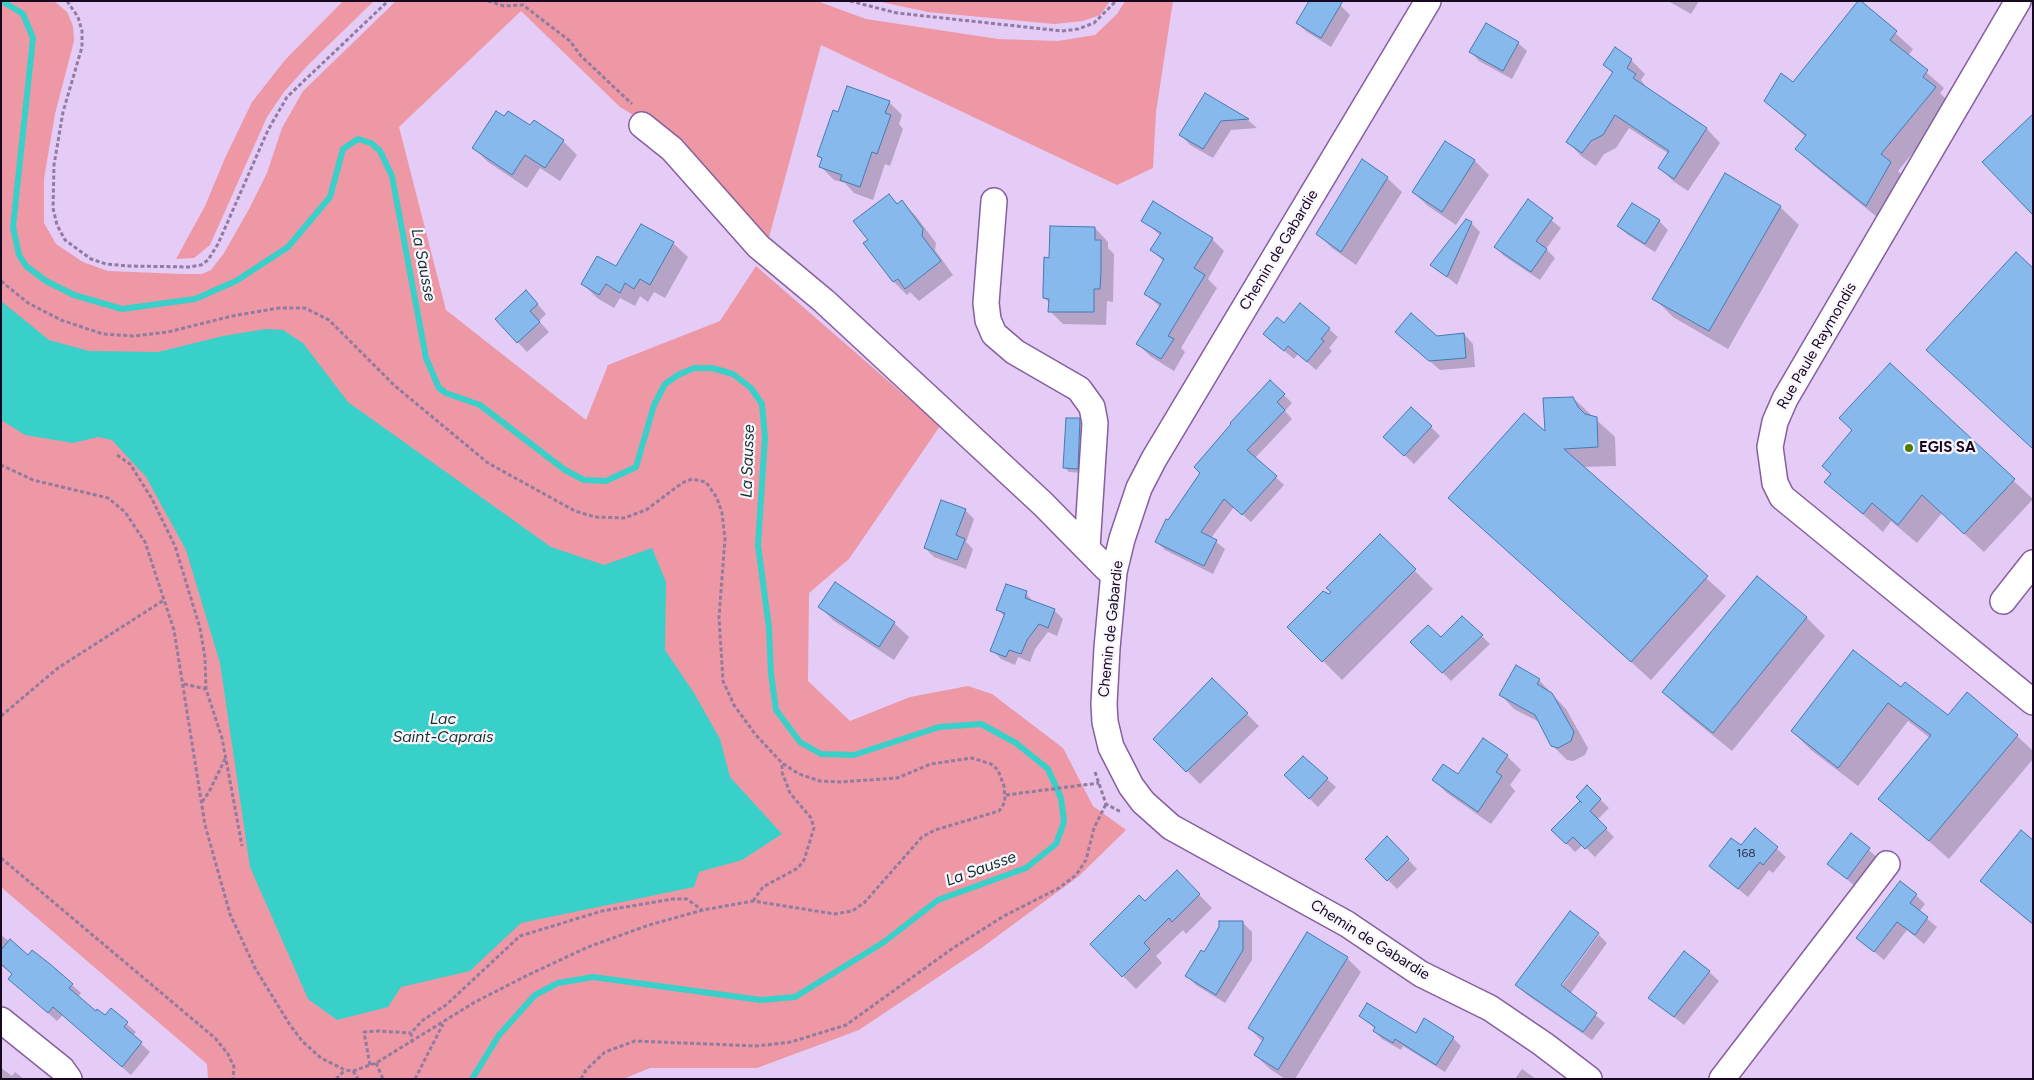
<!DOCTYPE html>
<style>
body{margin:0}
#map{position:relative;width:2034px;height:1080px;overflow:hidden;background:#e4ccf7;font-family:Figtree,sans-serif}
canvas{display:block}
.frame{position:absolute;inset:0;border:2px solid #170821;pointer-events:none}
</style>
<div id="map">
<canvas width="2034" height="1080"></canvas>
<div class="frame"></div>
</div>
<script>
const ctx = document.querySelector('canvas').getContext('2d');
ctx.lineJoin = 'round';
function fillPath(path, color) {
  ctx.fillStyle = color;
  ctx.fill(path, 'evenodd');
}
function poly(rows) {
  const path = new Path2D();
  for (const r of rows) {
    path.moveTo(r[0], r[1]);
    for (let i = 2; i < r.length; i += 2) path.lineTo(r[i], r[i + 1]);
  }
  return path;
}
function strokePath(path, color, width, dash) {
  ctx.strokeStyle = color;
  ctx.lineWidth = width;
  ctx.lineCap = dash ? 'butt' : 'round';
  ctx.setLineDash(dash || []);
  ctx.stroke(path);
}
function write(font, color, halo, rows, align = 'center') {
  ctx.font = font + ' Figtree,sans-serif';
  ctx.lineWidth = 4.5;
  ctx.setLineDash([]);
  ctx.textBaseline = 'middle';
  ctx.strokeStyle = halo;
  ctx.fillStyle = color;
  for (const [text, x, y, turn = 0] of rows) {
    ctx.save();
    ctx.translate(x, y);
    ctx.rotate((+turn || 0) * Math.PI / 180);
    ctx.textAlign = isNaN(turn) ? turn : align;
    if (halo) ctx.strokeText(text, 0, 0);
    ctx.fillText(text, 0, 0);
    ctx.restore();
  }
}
fillPath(poly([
 [1,1,54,1,67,12,73,26,74,41,55,114,44,179,44,223,56,244,83,262,108,271,182,274,202,274,211,270,224,253,249,209,267,173,282,128,303,91,396,1,817,1,866,19,998,39,1058,41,1095,35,1117,14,1125,1,1173,1,1156,112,1153,168,1117,185,821,45,768,241,668,136,620,107,521,11,399,127,446,310,586,420,608,365,720,321,756,266,940,426,849,559,809,593,808,681,850,721,910,697,968,686,992,694,1063,748,1093,806,1126,830,1079,876,980,949,859,1030,757,1068,650,1068,623,1079,208,1079,207,1064,1,887],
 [343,1,374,1,308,65,284,92,267,117,210,245,194,258,176,259,205,206,225,158,252,102,285,60],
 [877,1,1110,1,1100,15,1083,21,1054,24,928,12]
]), '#ed98a4');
fillPath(poly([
 [1,301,49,340,89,351,158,352,223,336,266,329,283,330,303,343,348,402,551,547,604,565,652,548,666,582,665,650,694,693,720,739,730,777,782,834,742,860,699,872,694,887,521,923,470,971,401,987,388,1007,337,1020,308,999,250,867,220,663,186,550,146,477,112,440,98,437,73,443,25,435,1,420]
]), '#39d0c9');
fillPath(poly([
 [1668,1,1699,1,1691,14],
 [1859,1,1913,49,1908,56,1944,88,1940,93,1952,105,1898,171,1907,180,1883,222,1813,165,1797,148,1806,137,1765,101,1793,84],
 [1340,5,1350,15,1331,47,1307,32,1297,23],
 [1518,43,1527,51,1512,79,1479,61,1471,52],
 [1631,60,1645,74,1641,80,1648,90,1707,129,1720,143,1688,191,1673,181,1660,168,1669,154,1629,128,1616,148,1604,154,1596,166,1581,156,1568,142,1613,74,1605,65],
 [1205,95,1248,120,1257,128,1231,130,1213,158,1190,145,1181,135],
 [889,102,902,115,899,124,903,129,890,166,885,164,873,200,854,193,845,183,834,180,821,167,823,160,818,156,839,113],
 [531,127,563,141,577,155,560,181,540,168,527,188,488,162,473,147],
 [1446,142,1475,161,1489,175,1456,225,1428,206,1413,192],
 [1387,178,1402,192,1356,265,1332,248,1318,234],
 [889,195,898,204,902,202,915,215,936,243,935,250,953,275,919,301,910,292,907,295,894,282],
 [1528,201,1561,228,1546,249,1555,258,1540,280,1504,256,1496,247],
 [1153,203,1212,239,1224,251,1208,279,1217,288,1181,348,1185,352,1174,371,1150,356,1138,344,1160,307,1145,293,1164,262,1152,250,1161,236,1143,220],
 [1780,207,1799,225,1728,349,1673,317,1654,298],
 [1659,221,1668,230,1655,252,1628,235,1618,226],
 [1471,223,1480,232,1457,285,1432,265],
 [1095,228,1108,242,1108,248,1114,254,1113,302,1107,301,1106,325,1063,324,1050,311,1050,303,1044,298,1051,259],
 [673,243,688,257,665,298,654,292,648,302,640,296,635,306,620,298,614,308,597,298,583,284],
 [535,301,546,314,539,321,549,332,527,352,496,319],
 [1284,324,1329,329,1338,337,1329,348,1332,351,1316,370,1298,354,1294,359,1274,342],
 [1396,332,1437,337,1464,334,1473,344,1475,367,1440,370],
 [1890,365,2033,499,1984,552,1942,513,1917,543,1891,521,1883,532,1826,482,1832,474,1853,430],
 [1270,381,1292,403,1285,411,1292,419,1255,458,1284,485,1251,522,1234,507,1211,538,1225,549,1213,574,1165,550,1156,541,1233,424],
 [1573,398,1615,437,1616,466,1583,467,1726,596,1651,680,1449,498,1546,434],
 [1079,420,1083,424,1082,473,1069,472,1064,467],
 [1431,427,1440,436,1414,464,1395,446],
 [965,510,974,519,966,542,973,549,966,569,934,557,925,548],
 [1380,536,1433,589,1342,680,1289,627,1330,595],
 [1026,593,1034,603,1054,610,1063,619,1057,636,1048,632,1035,649,1030,662,1018,657,1015,665,1001,659,992,650,1005,617,998,610],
 [820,607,894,623,909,637,894,660,834,621],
 [1806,617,1825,636,1732,751,1683,711,1664,692],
 [1482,636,1490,644,1451,681,1412,642],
 [1212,680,1259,726,1200,784,1155,739],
 [1539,680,1566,709,1588,748,1585,755,1573,761,1567,760,1552,745,1541,723,1514,709,1500,694],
 [1901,689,1948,716,2017,736,2033,751,2033,759,1949,859,1880,798,1930,738,1908,721,1858,786,1811,750,1792,731],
 [1483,740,1507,756,1521,770,1510,785,1515,791,1491,824,1447,793,1434,780,1458,776],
 [1286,775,1327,779,1336,787,1318,807],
 [1587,787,1609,808,1597,820,1614,837,1595,857,1583,845,1575,852,1553,830,1587,807],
 [1755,830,1786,857,1773,873,1769,870,1748,897,1710,866,1741,847],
 [1851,835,1879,859,1857,888,1829,864],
 [1387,838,1417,869,1397,889,1367,859],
 [2033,841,2033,925,1981,881],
 [1177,872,1212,908,1186,934,1183,930,1156,956,1162,963,1136,989,1091,944,1146,903],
 [1916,895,1925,904,1919,912,1937,927,1924,944,1907,930,1884,960,1858,938],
 [1243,923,1252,932,1252,960,1225,1003,1196,985,1187,976,1205,954],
 [1,935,29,956,72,985,81,993,78,997,96,1013,105,1017,111,1010,136,1032,133,1036,150,1052,131,1075,63,1015,57,1021,9,979,13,975,1,965],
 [1599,935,1607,943,1570,994,1605,1023,1592,1040,1526,994,1517,985,1558,991],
 [1347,958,1361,972,1295,1079,1285,1079,1270,1069,1255,1055,1263,1042,1249,1028],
 [1709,972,1719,981,1684,1025,1650,998],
 [1360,1016,1416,1034,1453,1038,1461,1046,1445,1072,1403,1046,1401,1050,1382,1039,1374,1031,1376,1029],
 [1,1068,12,1076,15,1072,24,1079,1,1079],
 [1522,1069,1536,1079,1515,1079]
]), '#0003');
strokePath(poly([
 [2,1,23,14,33,38,13,227,19,255,26,266,46,281,74,295,122,309,195,299,236,281,288,247,330,197,343,149,358,139,371,143,380,151,392,176,426,358,439,388,446,393,480,405,565,470,584,480,606,481,636,467,654,405,665,384,678,375,694,368,712,368,733,374,751,388,762,404,765,437,758,545,769,628,771,674,776,710,800,742,821,754,854,755,939,727,981,724,1016,743,1048,769,1061,798,1064,822,1056,844,1026,868,938,900,884,942,795,997,761,1000,593,977,558,983,535,995,499,1035,472,1079]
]), '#39d0c9', 6);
const building = poly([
 [1309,1,1343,1,1321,38,1296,23,1309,1],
 [1858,1,1861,1,1897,31,1890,40,1928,70,1923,77,1936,87,1881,154,1891,162,1866,206,1795,149,1806,135,1764,101,1781,73,1793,82,1858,1],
 [1486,23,1519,42,1503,71,1469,52,1486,23],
 [1615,47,1632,59,1627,68,1636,74,1633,78,1707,128,1674,179,1658,168,1669,151,1615,115,1603,135,1591,141,1582,153,1566,142,1613,72,1603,65,1615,47],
 [847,86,890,101,885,113,891,115,877,154,872,152,860,187,840,180,842,175,819,167,822,158,817,156,833,110,838,112,847,86],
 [1205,93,1249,119,1221,121,1203,149,1179,135,1205,93],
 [496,111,504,116,508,111,530,125,534,120,564,140,545,168,525,155,512,175,472,148,496,111],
 [2033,114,2033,215,1982,162,2033,114],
 [1445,141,1475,160,1442,212,1412,192,1445,141],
 [1362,159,1388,177,1341,252,1316,234,1362,159],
 [1725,173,1781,206,1709,331,1652,299,1725,173],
 [889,194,897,204,902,200,923,229,922,236,941,261,905,289,898,279,893,282,863,243,868,240,853,221,889,194],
 [1528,199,1553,218,1536,241,1547,249,1531,272,1494,247,1528,199],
 [1153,201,1213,238,1194,268,1205,275,1168,336,1174,339,1161,359,1136,344,1161,304,1144,294,1164,259,1150,250,1161,233,1141,221,1153,201],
 [1632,203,1660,220,1645,244,1617,226,1632,203],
 [1466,219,1472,222,1447,277,1430,265,1466,219],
 [641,224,674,242,650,285,640,279,634,289,625,283,620,293,606,284,599,295,581,284,597,256,616,266,641,224],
 [1050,226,1095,227,1095,240,1101,240,1101,270,1100,289,1094,289,1094,312,1048,312,1049,299,1043,298,1043,290,1044,257,1049,258,1050,226],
 [2016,252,2033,268,2033,449,1926,350,2016,252],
 [526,290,538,304,530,311,540,322,517,343,495,319,526,290],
 [1300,303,1330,328,1321,339,1324,341,1307,362,1288,346,1284,351,1263,334,1277,317,1284,323,1300,303],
 [1411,313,1437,336,1464,333,1466,358,1429,361,1395,332,1411,313],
 [1890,363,2015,479,1964,534,1922,495,1898,525,1872,503,1863,514,1824,482,1831,474,1822,466,1852,430,1839,418,1890,363],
 [1270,380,1285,394,1277,402,1285,410,1247,450,1277,476,1242,515,1224,499,1201,532,1217,540,1204,566,1155,542,1166,519,1168,520,1200,473,1194,467,1231,424,1230,423,1270,380],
 [1573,397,1578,407,1585,414,1597,417,1598,447,1564,449,1708,576,1631,662,1448,498,1524,413,1545,431,1543,398,1573,397],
 [1411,407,1432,426,1404,456,1383,437,1411,407],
 [1066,418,1080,418,1078,469,1063,468,1066,418],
 [941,500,966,509,956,535,965,539,957,560,924,548,941,500],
 [1380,534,1416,569,1322,662,1287,627,1323,591,1329,594,1331,592,1326,588,1380,534],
 [1757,576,1807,617,1713,733,1662,692,1757,576],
 [835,582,895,622,879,647,818,607,835,582],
 [1006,584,1027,591,1025,598,1055,609,1048,628,1039,624,1027,640,1021,654,1009,650,1006,657,990,651,1005,613,996,610,1006,584],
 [1462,616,1483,635,1442,673,1410,642,1428,625,1441,637,1462,616],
 [1853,650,1901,687,1905,682,1948,715,1967,692,2018,735,1929,841,1878,799,1931,735,1888,703,1838,768,1791,731,1853,650],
 [1516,665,1540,679,1537,684,1552,693,1574,732,1571,741,1558,748,1551,746,1535,715,1499,695,1516,665],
 [1212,678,1248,713,1186,772,1153,739,1212,678],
 [1483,738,1508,755,1496,772,1502,776,1478,812,1432,780,1443,764,1458,774,1483,738],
 [1303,756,1328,778,1309,799,1284,775,1303,756],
 [1587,785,1601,799,1590,811,1607,828,1585,849,1573,837,1566,844,1551,830,1580,801,1582,803,1576,797,1587,785],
 [1755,828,1778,847,1763,865,1760,862,1738,889,1709,866,1731,838,1741,845,1755,828],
 [2021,830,2033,840,2033,924,1980,881,2021,830],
 [1851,833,1870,848,1847,879,1827,864,1851,833],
 [1387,836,1409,859,1387,881,1365,859,1387,836],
 [1177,870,1200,894,1172,922,1169,918,1144,943,1150,949,1122,977,1090,944,1139,895,1145,901,1177,870],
 [1900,881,1917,894,1910,903,1928,917,1915,935,1897,922,1874,952,1856,938,1900,881],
 [1570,911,1599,933,1561,985,1597,1013,1583,1032,1515,985,1570,911],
 [1219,921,1243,921,1243,950,1216,995,1185,976,1201,950,1204,952,1219,927,1219,921],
 [1307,932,1348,957,1278,1070,1254,1055,1264,1038,1248,1028,1307,932],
 [10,939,28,955,32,950,50,964,73,984,69,988,96,1011,97,1009,105,1015,111,1008,128,1022,124,1027,142,1042,122,1067,53,1007,48,1013,8,979,12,974,1,964,1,950,10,939],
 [1684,951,1710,971,1674,1017,1648,998,1684,951],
 [1367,1003,1416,1033,1424,1018,1454,1037,1436,1065,1395,1039,1393,1043,1373,1031,1375,1027,1359,1016,1367,1003]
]);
fillPath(building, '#88b9ed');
strokePath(building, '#437ab2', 1);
const minor = poly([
 [1428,1,1154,459,1139,488,1122,539,1114,572,1107,648,1104,704,1105,722,1111,747,1131,786,1143,802,1171,827,1347,924,1421,974,1490,1008,1543,1044,1589,1079],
 [2018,1,1785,399,1775,422,1770,447,1775,483,1782,497,2033,702],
 [642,125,672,149,758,246,824,301,1043,504,1107,569,1114,572],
 [994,201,986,303,988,320,994,334,1015,352,1079,389,1092,407,1095,423,1087,548],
 [2003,601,2033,563],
 [1,1020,62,1069,69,1079],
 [1722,1079,1887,864]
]);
strokePath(minor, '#855f9f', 28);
strokePath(poly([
 [67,1,78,17,82,31,82,47,63,112,54,165,53,208,57,225,65,240,91,259,106,264,129,266,190,267,201,265,208,260,218,244,268,130,287,97,388,1],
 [488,1,504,6,523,5,570,41,581,56,632,104],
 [850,1,897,13,1062,31,1078,29,1094,23,1116,1],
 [1,281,28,303,61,320,103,334,133,336,168,332,232,316,279,308,305,308,329,320,395,386,488,463,575,511,595,517,624,518,646,510,682,483,692,479,706,482,717,498,722,513,725,539,719,617,723,681,734,705,755,734,782,763,799,774,820,781,840,782,897,778,931,764,972,758,991,764,998,770,1004,786,1005,802,999,811,935,830,922,837,864,903,852,911,835,914,753,901,703,910,649,925,588,947,528,975,475,1002,376,1063,353,1071,345,1070,321,1058,303,1042,290,1025,255,968,230,914,205,825,174,630,145,542,125,512,108,498,33,480,1,465],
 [117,455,130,464,152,499,175,546,200,628,205,658,206,689],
 [184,684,206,689,222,738,242,846],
 [1,716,58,668,164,600],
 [1095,772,1106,804,1121,812],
 [1006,795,1099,783],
 [202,802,209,792,225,759],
 [1,858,215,1038,228,1054,234,1067,233,1079],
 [753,901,763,887,798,868,804,860,814,828,811,818,790,793,782,772,782,764],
 [412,1043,411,1033,423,1020,446,1005,520,936,602,911,673,899,687,899,702,910],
 [376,1063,383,1079],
 [370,1065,364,1032,378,1031,411,1033],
 [353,1071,358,1079],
 [336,1079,345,1070],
 [415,1079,443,1024],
 [581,1079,586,1070,605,1052,635,1041,756,1046,791,1042,846,1025,953,948,1004,916,1059,888,1076,875,1086,860,1094,828,1106,804]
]), '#917ca0', 3, [4, 2.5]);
strokePath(minor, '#fff', 25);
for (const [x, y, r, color] of [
 [1909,448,5,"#4f7d03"]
]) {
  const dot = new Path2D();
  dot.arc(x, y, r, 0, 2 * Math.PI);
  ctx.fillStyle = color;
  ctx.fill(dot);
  strokePath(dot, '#faf6fe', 2);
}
write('12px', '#333454', null, [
 ["168",1746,853]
]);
write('15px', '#170821', '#faf6fe', [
 ["Chemin de Gabardie",1279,250,-59],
 ["Rue Paule Raymondis",1817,346,-60],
 ["Chemin de Gabardie",1111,629,-84],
 ["Chemin de Gabardie",1370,940,32]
]);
write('bold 15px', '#170821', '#faf6fe', [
 ["EGIS SA",1919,448]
], 'left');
write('italic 16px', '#11302e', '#faf6fe', [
 ["La Sausse",423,265,79],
 ["La Sausse",748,461,-88],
 ["Lac",443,719],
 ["Saint-Caprais",443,737],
 ["La Sausse",981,869,-20]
]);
</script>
